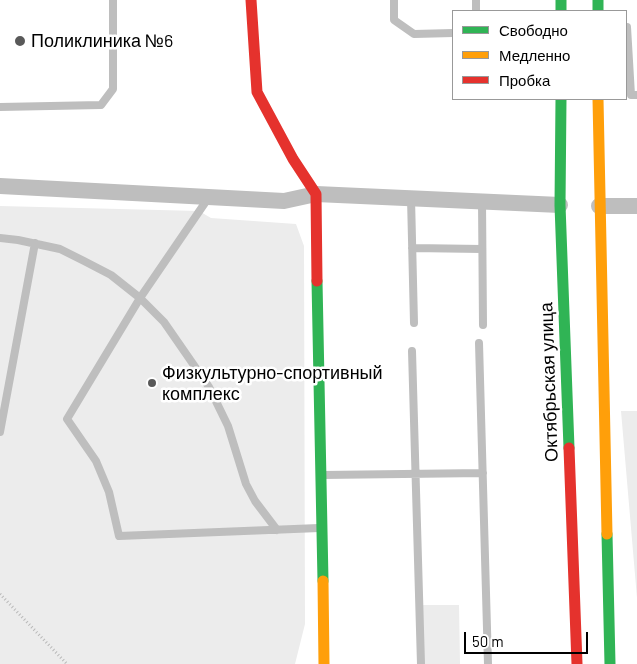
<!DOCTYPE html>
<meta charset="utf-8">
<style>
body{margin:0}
#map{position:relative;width:637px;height:664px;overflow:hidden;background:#fff;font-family:Barlow,sans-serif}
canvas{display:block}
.legend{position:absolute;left:452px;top:10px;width:175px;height:90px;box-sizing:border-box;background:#fff;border:1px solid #999;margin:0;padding:6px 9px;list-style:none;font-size:15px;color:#000}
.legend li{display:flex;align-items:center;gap:10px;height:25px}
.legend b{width:25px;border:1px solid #999}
.scale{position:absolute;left:464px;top:632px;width:124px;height:22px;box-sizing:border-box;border:2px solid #000;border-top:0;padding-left:6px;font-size:15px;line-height:18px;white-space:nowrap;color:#000;-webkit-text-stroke:4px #fff;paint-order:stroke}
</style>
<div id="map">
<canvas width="637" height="664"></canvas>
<ul class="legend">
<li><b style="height:6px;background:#30b455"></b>Свободно</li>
<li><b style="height:6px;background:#ff9f0a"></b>Медленно</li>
<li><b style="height:6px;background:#e5322d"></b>Пробка</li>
</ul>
<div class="scale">50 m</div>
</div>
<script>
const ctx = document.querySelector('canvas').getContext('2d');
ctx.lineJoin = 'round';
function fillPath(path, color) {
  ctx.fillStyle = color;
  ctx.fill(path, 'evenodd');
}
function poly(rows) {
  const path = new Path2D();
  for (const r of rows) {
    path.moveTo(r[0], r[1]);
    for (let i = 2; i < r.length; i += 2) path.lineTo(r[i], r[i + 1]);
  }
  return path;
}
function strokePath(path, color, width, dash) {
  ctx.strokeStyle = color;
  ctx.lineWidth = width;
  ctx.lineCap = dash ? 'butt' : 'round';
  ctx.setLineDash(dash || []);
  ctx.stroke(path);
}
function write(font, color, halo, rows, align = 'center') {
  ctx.font = font + ' Barlow,sans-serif';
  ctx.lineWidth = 5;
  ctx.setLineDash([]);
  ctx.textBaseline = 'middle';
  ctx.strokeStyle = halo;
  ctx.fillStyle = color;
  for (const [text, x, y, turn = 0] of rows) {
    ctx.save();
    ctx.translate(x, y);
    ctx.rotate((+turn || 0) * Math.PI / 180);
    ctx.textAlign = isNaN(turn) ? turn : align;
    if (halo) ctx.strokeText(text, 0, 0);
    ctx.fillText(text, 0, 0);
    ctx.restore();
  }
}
fillPath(poly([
 [0,206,199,211,211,218,296,224,304,246,305,624,295,664,0,664],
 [621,411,637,411,637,598],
 [422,605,459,605,460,664,423,664]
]), '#ececec');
strokePath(poly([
 [0,594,67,664]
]), '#b9b9b9', 3, [1, 2.5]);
strokePath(poly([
 [394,0,394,20,414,34,453,33],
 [476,0,476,11],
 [627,27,631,95,637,95],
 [0,107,101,105,113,89,113,0],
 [209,197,140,298,67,419,96,461,109,492,119,536,319,528],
 [411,198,414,323],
 [482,201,483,325],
 [0,238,18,240,60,249,84,261,111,275,140,298,164,322,209,387,228,426,246,484,255,501,277,530],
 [412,248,482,249],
 [479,343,488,664],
 [412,351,421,664],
 [0,432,35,243],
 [323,475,483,473]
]), '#bebebe', 8);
strokePath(poly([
 [0,186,284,201,316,194,560,205],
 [599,206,637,206]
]), '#bebebe', 16);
strokePath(poly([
 [561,0,561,11],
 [598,0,598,11],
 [561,99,560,205,569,448],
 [317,281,323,581],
 [607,534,610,664]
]), '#30b455', 11);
strokePath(poly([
 [598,99,607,534],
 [323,581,324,664]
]), '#ff9f0a', 11);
strokePath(poly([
 [251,0,257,92,293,159,316,194,317,281],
 [569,448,577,664]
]), '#e5322d', 11);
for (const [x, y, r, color] of [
 [20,41,6,"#595959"],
 [152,383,5,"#595959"]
]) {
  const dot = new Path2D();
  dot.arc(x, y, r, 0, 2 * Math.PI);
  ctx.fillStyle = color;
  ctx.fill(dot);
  strokePath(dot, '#fff', 2);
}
write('18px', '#000', '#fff', [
 ["Поликлиника №6",31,41],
 ["Физкультурно-спортивный",162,373],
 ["комплекс",162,394]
], 'left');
write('18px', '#000', '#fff', [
 ["Октябрьская улица",549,382,-92]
]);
</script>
